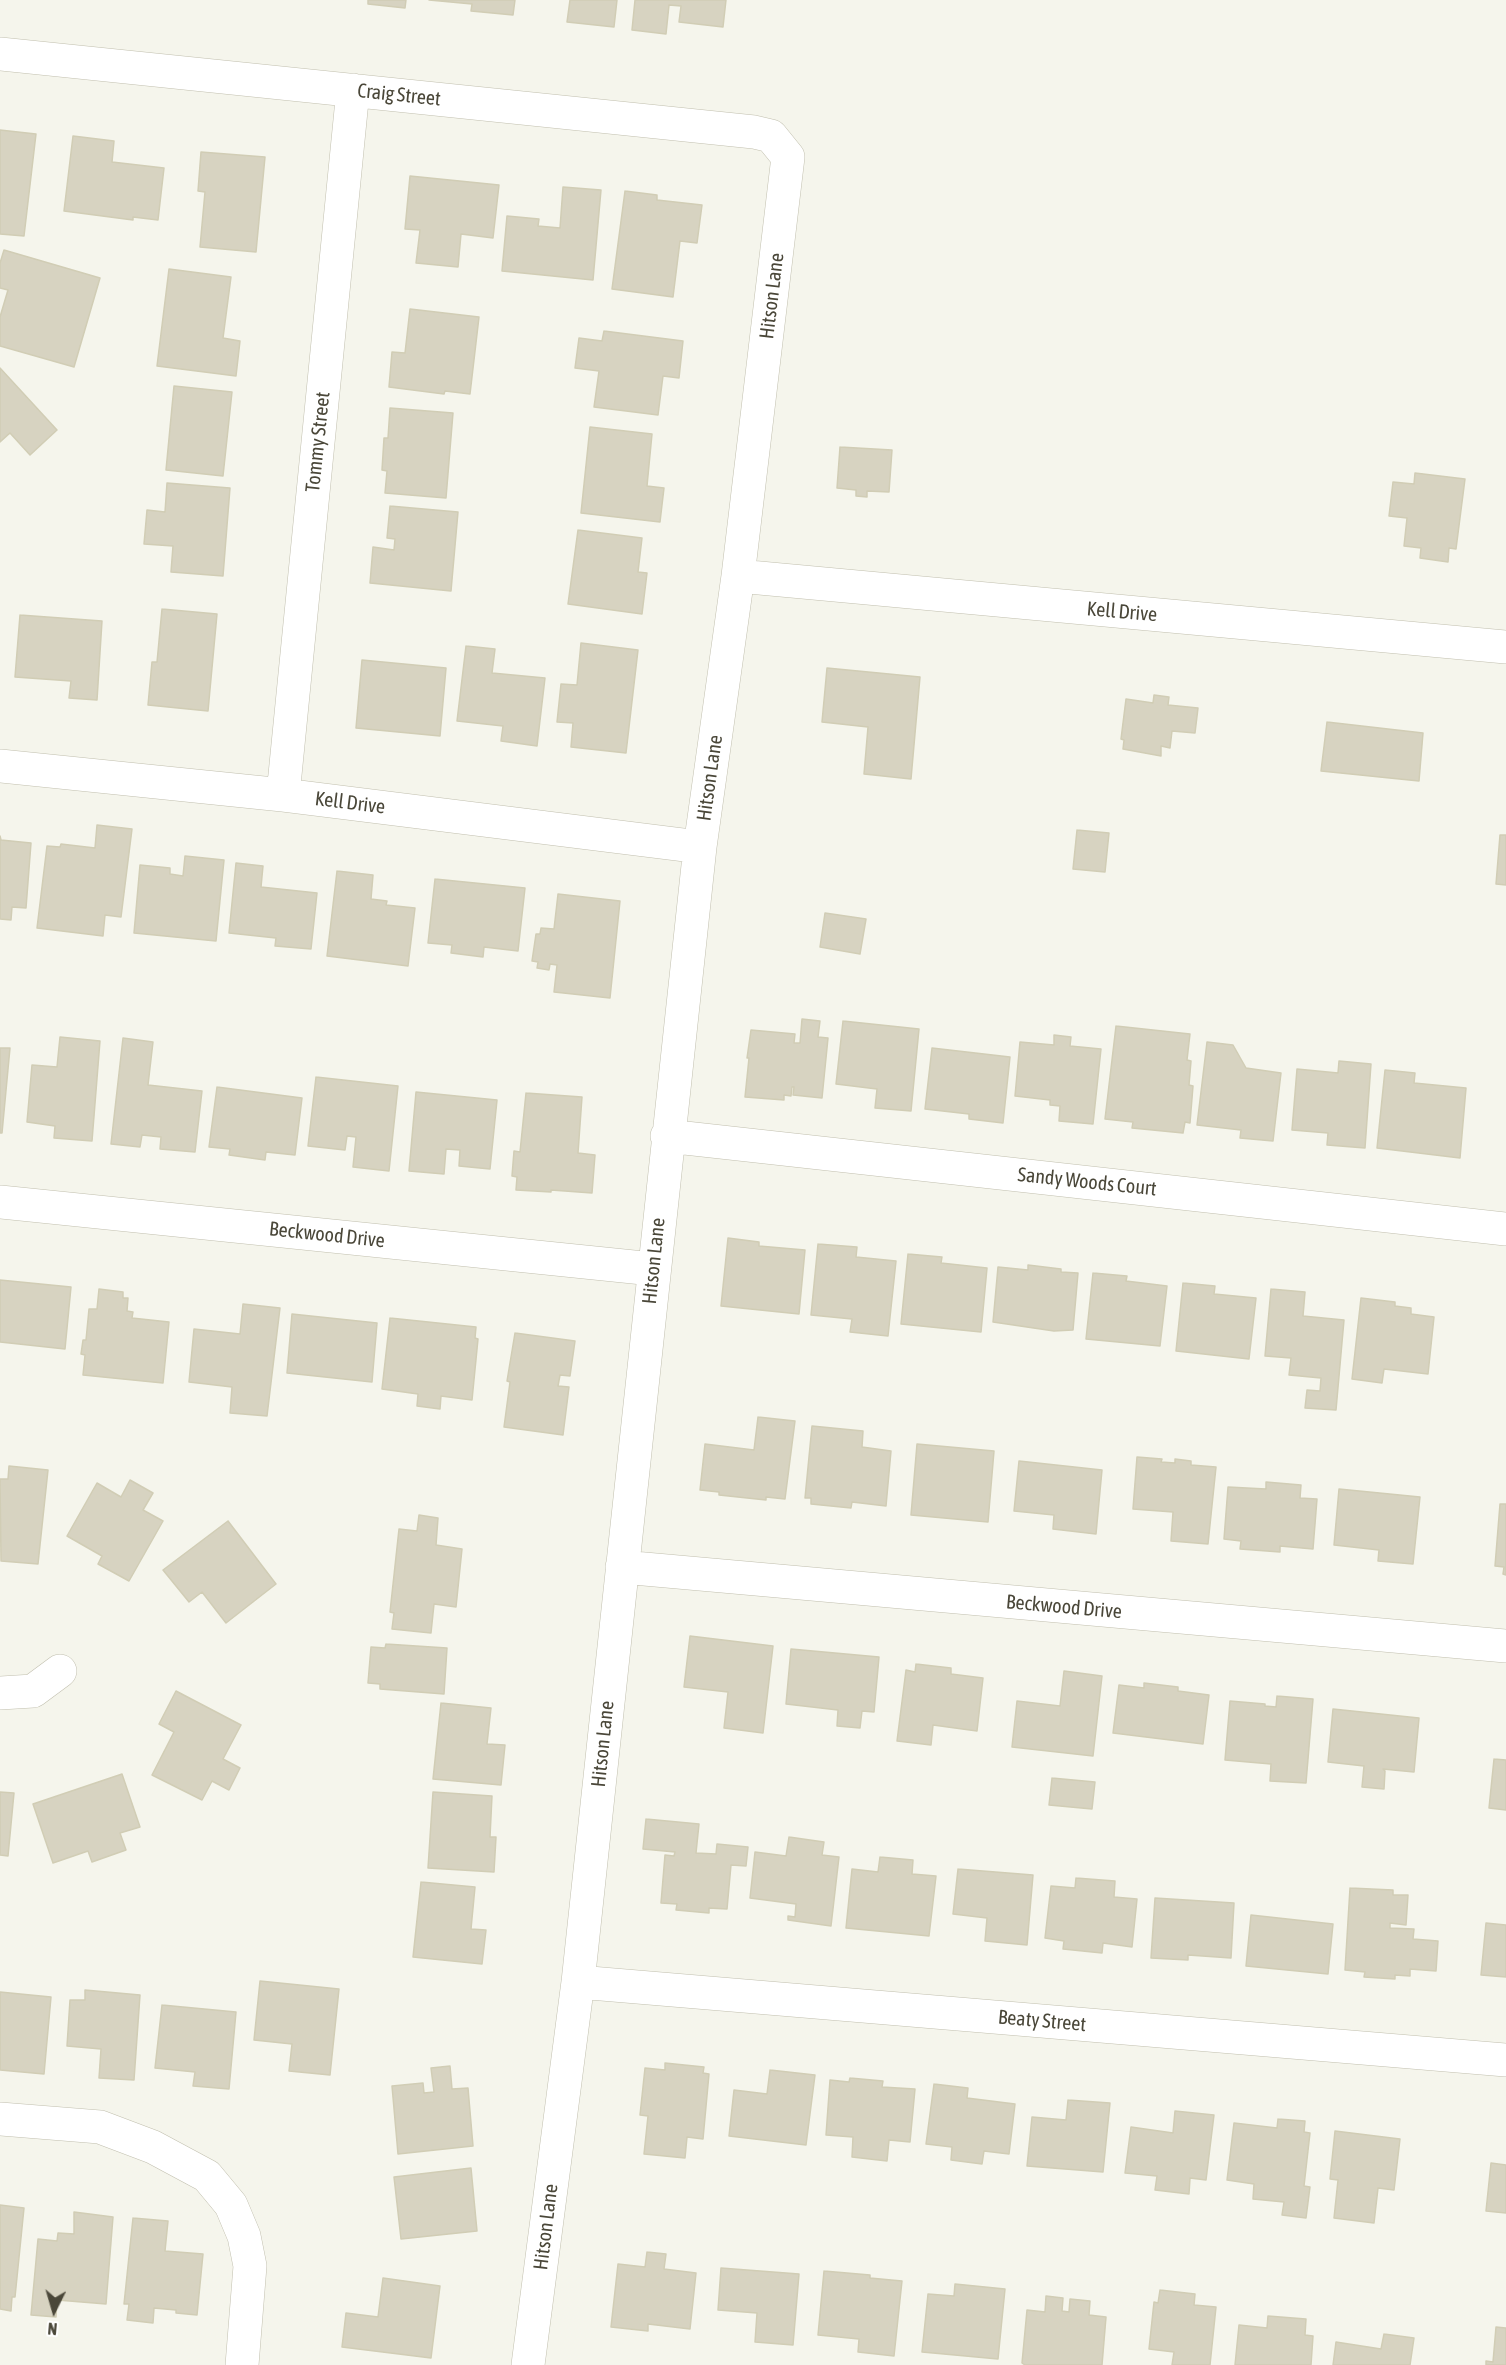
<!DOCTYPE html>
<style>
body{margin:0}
#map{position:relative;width:1506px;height:2365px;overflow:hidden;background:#f5f5ec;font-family:"Asap Condensed",sans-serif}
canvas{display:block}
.north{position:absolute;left:24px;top:2281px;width:60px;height:60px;-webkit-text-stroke:4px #fff;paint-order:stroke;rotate:185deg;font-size:16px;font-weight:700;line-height:24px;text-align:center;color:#4a4739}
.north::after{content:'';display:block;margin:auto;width:21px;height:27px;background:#4a4739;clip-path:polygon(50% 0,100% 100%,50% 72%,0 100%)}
</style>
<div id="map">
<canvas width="1506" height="2365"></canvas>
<div class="north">N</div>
</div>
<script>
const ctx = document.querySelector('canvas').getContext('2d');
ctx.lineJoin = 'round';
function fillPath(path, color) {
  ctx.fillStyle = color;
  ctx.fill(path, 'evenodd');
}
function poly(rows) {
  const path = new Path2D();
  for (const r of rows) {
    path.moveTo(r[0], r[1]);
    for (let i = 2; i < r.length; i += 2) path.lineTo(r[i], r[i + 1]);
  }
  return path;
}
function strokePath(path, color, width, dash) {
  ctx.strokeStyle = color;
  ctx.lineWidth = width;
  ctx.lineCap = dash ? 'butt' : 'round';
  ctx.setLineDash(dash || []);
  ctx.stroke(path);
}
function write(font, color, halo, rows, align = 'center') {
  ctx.font = font + ' "Asap Condensed",sans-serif';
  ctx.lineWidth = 6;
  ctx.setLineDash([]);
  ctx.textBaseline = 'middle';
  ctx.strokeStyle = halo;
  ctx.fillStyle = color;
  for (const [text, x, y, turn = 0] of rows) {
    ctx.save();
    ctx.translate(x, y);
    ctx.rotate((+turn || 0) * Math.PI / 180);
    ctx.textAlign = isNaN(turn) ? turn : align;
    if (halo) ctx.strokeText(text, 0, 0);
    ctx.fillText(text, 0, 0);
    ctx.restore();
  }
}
const building = poly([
 [368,0,406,0,405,8,368,4,368,0],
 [429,0,515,0,513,15,471,11,472,4,429,0],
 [570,0,617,0,614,27,567,22,570,0],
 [635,0,726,0,723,27,679,22,681,6,669,5,666,34,632,30,635,0],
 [0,130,36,134,24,236,0,234,0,130],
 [73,136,114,141,112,162,164,168,158,220,133,217,133,220,64,211,73,136],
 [201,152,265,157,256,252,200,247,205,192,198,191,201,152],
 [410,176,499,185,493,238,461,234,458,267,416,263,420,230,405,229,410,176],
 [563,187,601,190,593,280,502,271,507,216,539,219,538,226,560,228,563,187],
 [625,191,657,195,657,200,702,205,697,243,680,241,673,297,612,289,625,191],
 [4,250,100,278,74,367,0,346,0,317,8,290,0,288,0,263,4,250],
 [169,269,231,277,223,338,240,341,236,376,157,366,169,269],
 [410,309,479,317,470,394,445,391,444,394,389,387,392,352,405,353,410,309],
 [604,331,683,341,679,378,663,376,658,415,594,407,599,371,575,368,579,338,602,341,604,331],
 [0,368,57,430,30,455,10,433,0,442,0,368],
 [174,386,232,392,223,476,166,470,174,386],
 [390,408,453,413,446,498,385,493,387,471,382,470,384,438,388,438,390,408],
 [590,427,652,434,647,486,664,488,660,522,581,513,590,427],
 [840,447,892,450,889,492,867,491,867,497,856,496,856,490,837,488,840,447],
 [1415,473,1465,479,1456,549,1449,548,1448,562,1420,558,1421,548,1404,546,1407,518,1389,516,1393,482,1414,484,1415,473],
 [167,483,230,488,223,576,171,572,173,546,144,544,147,510,165,512,167,483],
 [390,506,458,512,451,591,370,583,373,547,394,550,395,539,387,538,390,506],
 [578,530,642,538,638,572,647,573,642,614,568,604,578,530],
 [162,609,217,614,208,711,148,705,152,662,157,662,162,609],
 [20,615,102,621,97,700,69,698,71,681,15,677,20,615],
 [581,643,638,650,626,753,571,747,573,723,557,722,561,684,577,685,581,643],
 [466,646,495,649,492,673,545,678,537,746,501,741,503,726,457,721,466,646],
 [362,660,446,668,440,736,356,728,362,660],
 [827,668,920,677,911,779,864,774,868,727,822,722,827,668],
 [1154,695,1169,697,1168,705,1198,708,1195,733,1172,731,1170,748,1161,746,1161,756,1123,749,1124,740,1121,739,1126,699,1153,703,1154,695],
 [1327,722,1423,733,1419,781,1321,771,1327,722],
 [97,825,132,829,121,917,105,915,103,936,37,928,47,846,60,847,61,844,95,848,97,825],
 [1077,830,1109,833,1105,872,1073,869,1077,830],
 [1500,835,1506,835,1506,885,1496,884,1500,835],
 [0,836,1,840,31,843,26,908,12,907,11,920,0,919,0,836],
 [185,856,224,860,216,941,134,933,140,865,170,868,170,874,183,876,185,856],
 [236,863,263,866,261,887,317,893,311,949,275,946,276,938,229,933,236,863],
 [337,871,373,875,371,899,387,901,386,905,415,908,408,966,327,956,337,871],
 [435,879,525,888,518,951,484,947,483,957,451,953,452,945,428,943,435,879],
 [558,894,620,901,610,998,554,992,557,965,550,964,549,970,537,968,538,962,532,961,536,934,540,934,541,928,554,929,558,894],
 [825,913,866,919,860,954,820,947,825,913],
 [802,1019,820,1021,818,1037,828,1038,822,1098,793,1095,794,1087,792,1087,791,1096,784,1095,784,1100,745,1097,749,1058,747,1058,751,1030,795,1034,794,1043,800,1043,802,1019],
 [843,1021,919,1029,911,1111,875,1108,877,1089,836,1084,843,1021],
 [1116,1026,1190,1034,1187,1060,1191,1061,1189,1085,1193,1086,1190,1123,1185,1122,1183,1133,1132,1128,1133,1122,1105,1119,1116,1026],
 [1054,1035,1071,1037,1070,1046,1101,1049,1093,1124,1059,1121,1060,1106,1050,1105,1050,1100,1015,1096,1020,1042,1054,1045,1054,1035],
 [60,1037,100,1041,92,1141,54,1138,55,1126,27,1122,32,1065,57,1067,60,1037],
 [123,1038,153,1042,148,1085,202,1091,195,1152,160,1149,161,1137,142,1135,140,1147,111,1144,123,1038],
 [1207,1042,1233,1045,1246,1068,1281,1073,1273,1141,1240,1138,1241,1130,1197,1125,1207,1042],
 [0,1048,10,1048,2,1133,0,1133,0,1048],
 [932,1048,1010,1057,1003,1123,969,1119,969,1114,925,1109,932,1048],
 [1339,1061,1371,1064,1365,1148,1327,1145,1328,1133,1292,1130,1297,1069,1338,1073,1339,1061],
 [1385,1070,1415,1073,1414,1083,1466,1088,1460,1158,1377,1148,1385,1070],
 [316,1077,398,1086,389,1171,353,1167,356,1137,347,1136,345,1150,308,1146,316,1077],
 [217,1087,302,1098,295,1155,266,1152,265,1160,229,1155,230,1149,209,1147,217,1087],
 [416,1092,497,1100,490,1169,459,1166,460,1150,446,1149,444,1174,409,1171,416,1092],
 [526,1093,582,1097,578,1153,595,1155,592,1193,551,1190,551,1192,516,1190,517,1177,512,1176,514,1151,520,1152,526,1093],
 [728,1238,759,1242,759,1246,805,1250,799,1314,721,1306,728,1238],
 [818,1244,857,1247,856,1257,896,1261,888,1336,850,1332,852,1319,811,1315,818,1244],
 [908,1254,942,1257,941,1263,987,1268,981,1332,901,1324,908,1254],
 [1028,1265,1061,1269,1061,1272,1078,1273,1073,1330,1054,1331,993,1322,998,1267,1028,1270,1028,1265],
 [1093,1273,1127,1276,1126,1281,1167,1286,1160,1346,1086,1339,1093,1273],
 [0,1280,71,1287,65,1349,0,1342,0,1280],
 [1183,1283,1215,1286,1214,1294,1256,1298,1249,1359,1176,1351,1183,1283],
 [99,1289,123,1292,123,1298,128,1298,127,1311,133,1312,132,1318,169,1322,163,1383,83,1375,85,1355,81,1354,83,1340,86,1340,89,1309,97,1309,99,1289],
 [1271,1289,1305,1292,1303,1316,1344,1320,1336,1410,1305,1408,1307,1390,1320,1391,1321,1378,1289,1375,1291,1358,1265,1356,1271,1289],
 [1361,1298,1395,1302,1395,1306,1411,1308,1411,1314,1434,1317,1428,1374,1384,1369,1382,1383,1352,1379,1361,1298],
 [243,1304,280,1308,267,1416,230,1413,232,1387,189,1382,194,1329,240,1334,243,1304],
 [292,1314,377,1323,372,1382,287,1373,292,1314],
 [390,1318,476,1327,475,1338,478,1339,472,1400,441,1396,440,1409,417,1406,418,1394,382,1389,390,1318],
 [515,1333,575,1341,570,1376,560,1375,558,1386,569,1387,563,1435,504,1427,510,1382,507,1381,515,1333],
 [758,1417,795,1421,785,1499,766,1497,766,1500,719,1495,719,1492,700,1490,705,1444,754,1450,758,1417],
 [812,1426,863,1431,862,1447,891,1451,886,1506,852,1502,851,1508,811,1504,811,1498,805,1498,812,1426],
 [917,1444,994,1451,988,1522,911,1515,917,1444],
 [1137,1457,1162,1459,1161,1462,1175,1463,1175,1459,1191,1461,1191,1465,1216,1467,1208,1544,1171,1541,1173,1512,1133,1509,1137,1457],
 [1019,1461,1102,1470,1096,1534,1053,1529,1054,1515,1014,1511,1019,1461],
 [9,1466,48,1470,38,1564,1,1561,0,1479,8,1479,9,1466],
 [130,1480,153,1493,143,1510,163,1521,129,1581,98,1564,102,1556,67,1536,97,1483,121,1497,130,1480],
 [1266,1482,1301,1485,1300,1498,1317,1499,1313,1549,1280,1546,1280,1552,1240,1549,1241,1541,1224,1539,1228,1487,1266,1489,1266,1482],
 [1339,1489,1420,1497,1413,1564,1378,1561,1379,1550,1334,1545,1339,1489],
 [1500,1504,1506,1504,1506,1575,1503,1574,1504,1567,1495,1566,1500,1504],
 [419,1515,438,1518,436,1545,462,1549,456,1607,434,1604,431,1633,392,1629,394,1613,390,1612,399,1529,417,1531,419,1515],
 [228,1521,276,1584,226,1623,202,1592,189,1602,163,1570,228,1521],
 [690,1636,773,1646,763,1733,724,1728,728,1692,684,1687,690,1636],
 [386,1644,447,1648,444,1694,380,1689,380,1684,368,1683,371,1647,385,1648,386,1644],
 [791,1649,879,1657,874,1712,862,1711,860,1728,837,1726,838,1710,786,1704,791,1649],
 [916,1664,951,1668,951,1674,983,1678,977,1731,933,1725,931,1745,897,1741,906,1670,915,1672,916,1664],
 [1064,1671,1102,1676,1093,1756,1012,1747,1017,1701,1060,1706,1064,1671],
 [1144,1683,1178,1687,1178,1691,1209,1695,1203,1744,1113,1733,1119,1685,1144,1688,1144,1683],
 [176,1691,241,1725,223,1759,240,1768,229,1790,212,1781,202,1800,152,1775,174,1732,159,1724,176,1691],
 [1277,1696,1313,1699,1306,1783,1270,1781,1271,1764,1225,1760,1230,1701,1265,1704,1265,1706,1276,1707,1277,1696],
 [441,1703,491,1708,487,1744,505,1745,501,1785,433,1779,441,1703],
 [1333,1709,1419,1718,1414,1772,1383,1769,1385,1771,1384,1789,1362,1787,1364,1766,1328,1762,1333,1709],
 [1494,1759,1506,1760,1506,1810,1489,1808,1494,1759],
 [122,1774,140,1827,120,1833,126,1850,92,1862,88,1851,53,1863,33,1804,122,1774],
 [1052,1778,1095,1782,1092,1809,1049,1805,1052,1778],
 [0,1792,14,1793,8,1856,0,1855,0,1792],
 [433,1792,492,1796,490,1837,496,1837,494,1872,428,1868,433,1792],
 [646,1819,699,1824,696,1853,716,1854,717,1844,748,1847,746,1866,731,1865,727,1909,709,1908,709,1913,676,1910,677,1904,661,1903,665,1855,674,1856,675,1852,643,1849,646,1819],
 [789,1837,824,1842,822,1855,839,1857,831,1926,788,1920,788,1916,795,1917,796,1904,750,1898,755,1852,786,1856,789,1837],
 [880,1857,913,1860,912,1874,936,1876,929,1936,846,1928,852,1869,878,1872,880,1857],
 [958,1869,1033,1875,1027,1945,985,1941,987,1918,953,1914,958,1869],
 [1076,1878,1115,1881,1114,1897,1137,1899,1132,1947,1103,1943,1102,1953,1063,1949,1064,1941,1045,1938,1051,1886,1075,1888,1076,1878],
 [421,1882,475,1887,471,1929,486,1930,482,1964,413,1957,421,1882],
 [1350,1888,1393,1890,1393,1895,1408,1895,1406,1925,1390,1923,1390,1928,1414,1929,1413,1939,1438,1941,1436,1971,1410,1969,1410,1976,1395,1975,1395,1979,1364,1977,1365,1972,1345,1970,1350,1888],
 [1155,1898,1234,1903,1231,1958,1188,1955,1188,1960,1151,1958,1155,1898],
 [1251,1915,1333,1924,1328,1974,1246,1966,1251,1915],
 [1486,1923,1506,1925,1506,1977,1481,1975,1486,1923],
 [260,1981,339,1989,330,2075,289,2071,292,2044,254,2040,260,1981],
 [85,1990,140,1995,134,2080,99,2078,101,2049,67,2046,70,2000,85,2000,85,1990],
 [0,1992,51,1997,44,2074,0,2070,0,1992],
 [162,2005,236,2012,229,2089,193,2086,195,2072,155,2068,162,2005],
 [665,2063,704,2067,703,2073,709,2074,703,2139,687,2137,685,2158,644,2154,648,2116,640,2115,645,2068,665,2070,665,2063],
 [450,2066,452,2089,468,2088,473,2146,398,2154,392,2086,423,2083,424,2093,434,2092,431,2068,450,2066],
 [770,2070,815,2075,806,2145,729,2136,734,2090,767,2094,770,2070],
 [850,2078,883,2081,882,2087,915,2089,910,2142,889,2140,887,2161,852,2157,853,2137,826,2135,830,2080,849,2082,850,2078],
 [934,2084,968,2088,967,2098,1015,2104,1009,2154,984,2151,982,2164,951,2160,952,2147,926,2144,934,2084],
 [1068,2100,1110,2103,1103,2172,1027,2166,1032,2117,1066,2120,1068,2100],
 [1175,2111,1214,2115,1206,2180,1190,2178,1189,2194,1155,2190,1157,2176,1125,2173,1131,2127,1173,2133,1175,2111],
 [1278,2119,1305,2121,1304,2132,1310,2133,1304,2186,1310,2187,1306,2218,1282,2215,1284,2202,1253,2199,1254,2184,1227,2180,1234,2123,1277,2128,1278,2119],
 [1335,2131,1400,2139,1394,2190,1378,2188,1374,2223,1334,2218,1338,2180,1330,2179,1335,2131],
 [1491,2163,1506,2165,1506,2213,1486,2211,1491,2163],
 [471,2168,477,2231,401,2239,394,2177,471,2168],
 [0,2205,24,2208,15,2297,12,2297,11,2311,0,2309,0,2205],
 [74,2212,113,2217,106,2304,57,2300,56,2317,31,2315,38,2239,57,2241,58,2233,74,2234,74,2212],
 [133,2218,168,2221,165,2251,203,2254,197,2315,176,2313,176,2310,154,2308,153,2323,127,2320,129,2304,124,2304,133,2218],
 [647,2252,666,2254,664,2269,696,2273,690,2329,648,2324,648,2331,611,2327,618,2264,645,2267,647,2252],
 [721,2268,799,2274,793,2345,755,2342,757,2313,718,2310,721,2268],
 [824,2271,870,2275,870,2278,902,2281,894,2356,858,2352,859,2339,818,2335,824,2271],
 [383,2278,440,2286,431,2358,342,2347,346,2313,378,2317,383,2278],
 [955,2284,1005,2289,998,2359,922,2352,928,2294,954,2296,955,2284],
 [1160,2290,1195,2294,1194,2305,1216,2307,1210,2365,1172,2365,1174,2352,1149,2349,1154,2302,1158,2303,1160,2290],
 [1046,2296,1063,2298,1062,2311,1069,2312,1070,2299,1090,2301,1089,2315,1106,2317,1102,2365,1025,2365,1022,2363,1027,2310,1045,2312,1046,2296],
 [1268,2316,1306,2319,1305,2335,1313,2336,1311,2365,1235,2365,1239,2325,1267,2328,1268,2316],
 [1496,2327,1506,2328,1506,2365,1486,2365,1486,2361,1493,2362,1496,2327],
 [1384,2334,1414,2338,1410,2365,1333,2365,1336,2342,1381,2349,1384,2334]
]);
fillPath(building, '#d7d3c1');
strokePath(building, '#d1cdb5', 1.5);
const minor = poly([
 [0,54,754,132,771,136,788,157,738,576,700,847,578,1982,528,2365],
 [738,576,1506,647],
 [0,766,283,795,700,847],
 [283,795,353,90],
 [667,1136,1506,1229],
 [0,1202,653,1269],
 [622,1567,1506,1646],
 [0,1693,33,1691,60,1671],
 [578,1982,1506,2060],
 [0,2119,100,2127,153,2147,207,2176,231,2205,244,2236,250,2266,242,2365]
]);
strokePath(minor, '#c1bfae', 34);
strokePath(minor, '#fff', 33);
write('20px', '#4a4739', '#fff', [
 ["Craig Street",399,95,6],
 ["Hitson Lane",772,296,-83],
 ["Tommy Street",318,442,-84],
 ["Kell Drive",1122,612,5],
 ["Hitson Lane",710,778,-82],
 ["Kell Drive",350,803,7],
 ["Sandy Woods Court",1087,1182,6],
 ["Beckwood Drive",327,1235,6],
 ["Hitson Lane",654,1261,-84],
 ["Beckwood Drive",1064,1607,5],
 ["Hitson Lane",603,1744,-84],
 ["Beaty Street",1042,2021,5],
 ["Hitson Lane",546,2227,-83]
]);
</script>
